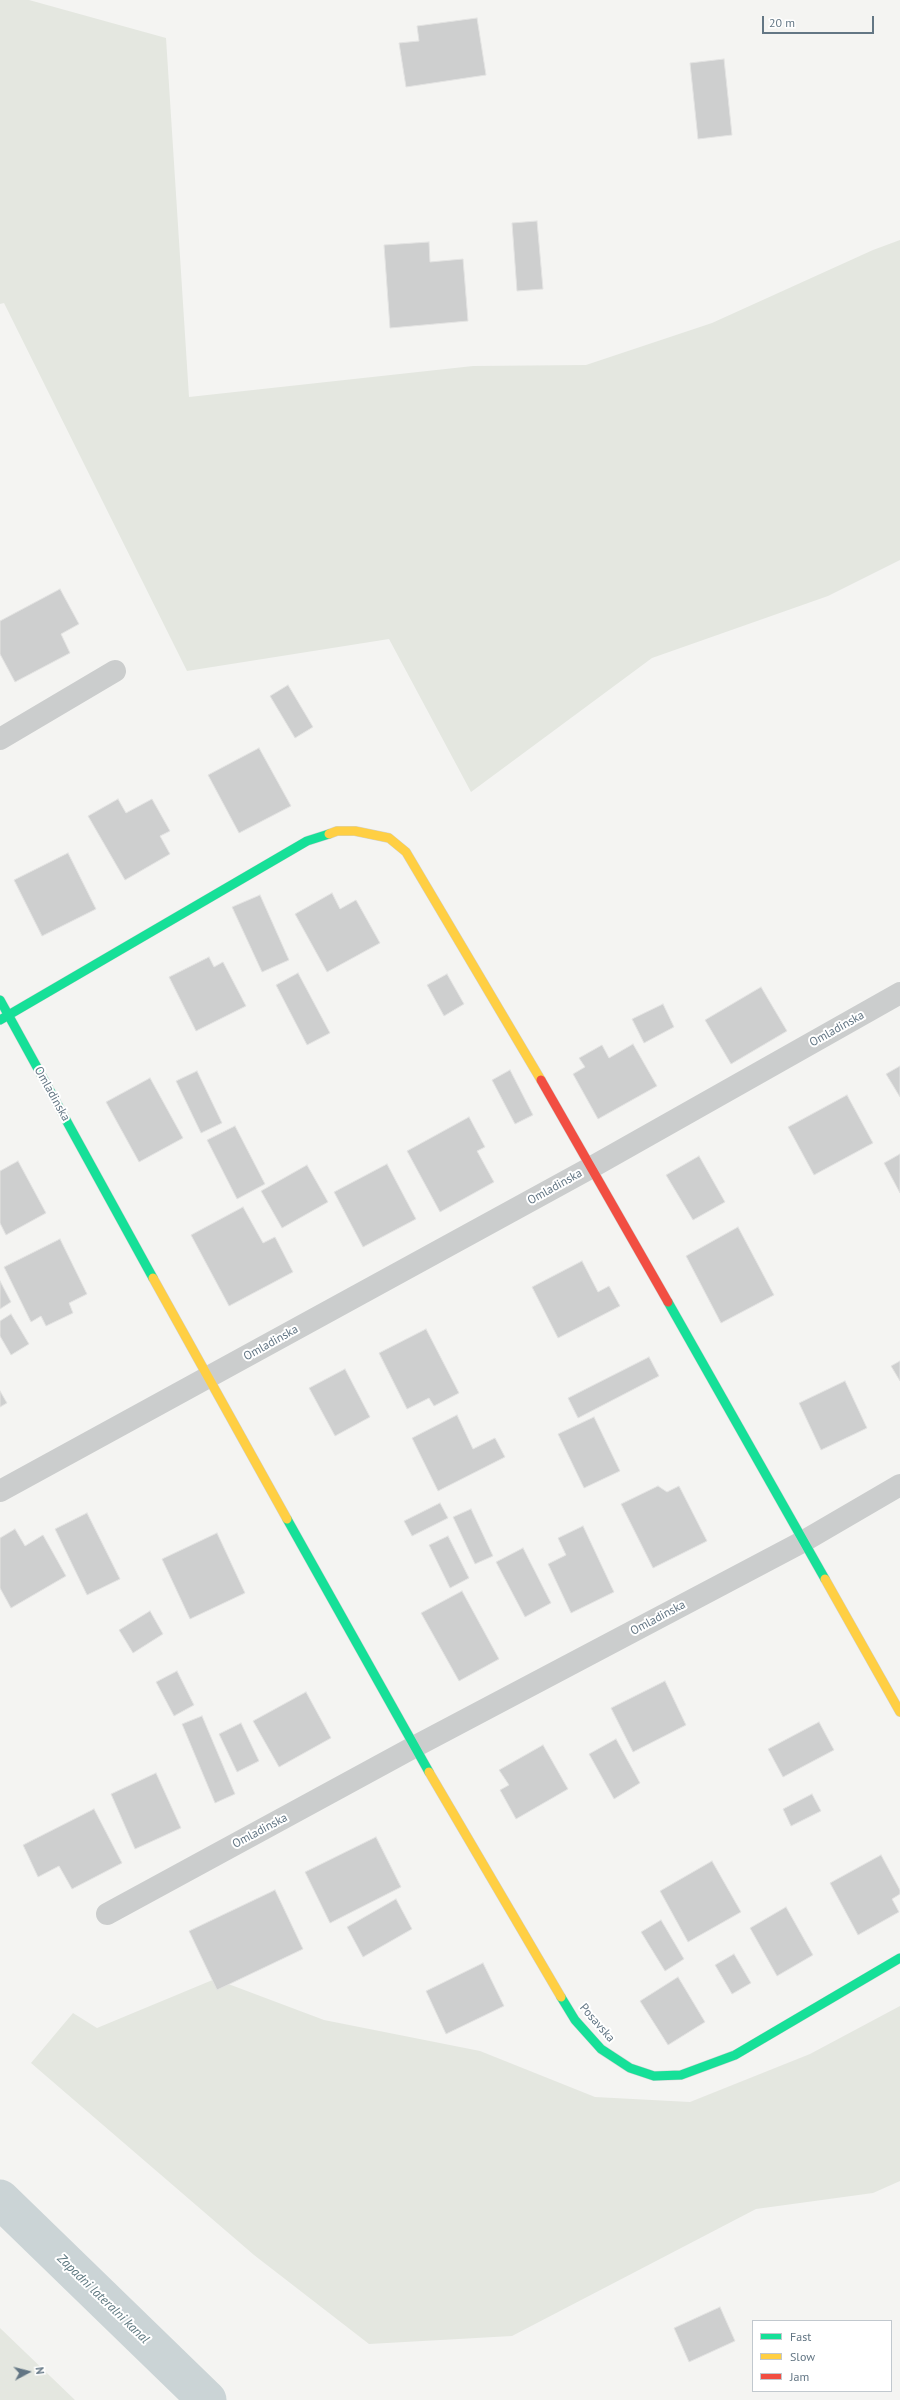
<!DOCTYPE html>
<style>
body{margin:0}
#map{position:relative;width:900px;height:2400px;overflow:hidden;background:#f4f4f2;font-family:"PT Sans",sans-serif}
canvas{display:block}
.legend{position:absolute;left:752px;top:2320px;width:140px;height:72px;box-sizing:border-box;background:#fff;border:1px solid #c1c8ce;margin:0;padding:5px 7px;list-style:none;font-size:12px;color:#637684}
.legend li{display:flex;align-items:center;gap:8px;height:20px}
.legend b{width:20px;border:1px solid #c1c8ce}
.north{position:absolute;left:8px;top:2352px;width:40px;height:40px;-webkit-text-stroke:3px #fff;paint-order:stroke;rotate:83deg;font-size:11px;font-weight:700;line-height:16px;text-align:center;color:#637684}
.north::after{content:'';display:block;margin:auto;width:14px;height:18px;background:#637684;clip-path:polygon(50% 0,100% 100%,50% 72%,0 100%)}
.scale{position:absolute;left:762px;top:16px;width:112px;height:18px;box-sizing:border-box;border:2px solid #637684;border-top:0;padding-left:5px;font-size:12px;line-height:14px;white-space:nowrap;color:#637684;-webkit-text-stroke:3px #fff;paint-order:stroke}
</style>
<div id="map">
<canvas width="900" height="2400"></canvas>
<ul class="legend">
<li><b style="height:5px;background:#16e098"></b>Fast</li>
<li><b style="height:5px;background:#ffcf43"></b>Slow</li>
<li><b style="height:5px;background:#f24e42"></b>Jam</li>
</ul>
<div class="north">N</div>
<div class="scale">20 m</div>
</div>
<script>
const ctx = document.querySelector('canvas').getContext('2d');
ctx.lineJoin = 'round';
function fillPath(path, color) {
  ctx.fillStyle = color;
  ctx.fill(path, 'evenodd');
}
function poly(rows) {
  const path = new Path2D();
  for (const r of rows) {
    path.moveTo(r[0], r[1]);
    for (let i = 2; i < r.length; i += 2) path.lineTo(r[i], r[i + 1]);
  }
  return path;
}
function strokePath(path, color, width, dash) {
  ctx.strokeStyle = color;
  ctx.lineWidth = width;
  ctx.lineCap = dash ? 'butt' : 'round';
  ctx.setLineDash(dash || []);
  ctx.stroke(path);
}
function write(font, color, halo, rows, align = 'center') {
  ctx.font = font + ' "PT Sans",sans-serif';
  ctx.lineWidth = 4;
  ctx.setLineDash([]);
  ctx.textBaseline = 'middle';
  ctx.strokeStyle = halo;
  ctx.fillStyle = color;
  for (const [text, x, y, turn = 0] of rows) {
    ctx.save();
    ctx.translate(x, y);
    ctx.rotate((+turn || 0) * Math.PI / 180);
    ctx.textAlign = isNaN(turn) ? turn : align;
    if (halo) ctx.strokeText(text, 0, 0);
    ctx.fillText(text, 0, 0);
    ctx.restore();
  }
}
fillPath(poly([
 [0,0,29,0,166,38,189,397,473,366,586,365,712,323,873,250,900,240,900,560,828,596,652,658,471,792,389,639,187,671,4,303,0,304],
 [215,1979,324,2020,480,2051,595,2097,690,2102,810,2054,900,2006,900,2181,873,2193,756,2209,512,2336,369,2344,254,2255,31,2063,73,2013,97,2028],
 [0,2328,75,2400,0,2400]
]), '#e4e7e0');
strokePath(poly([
 [0,2199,207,2400]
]), '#cbd4d6', 39);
const building = poly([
 [477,18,486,75,406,87,399,43,419,41,417,26,477,18],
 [724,59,732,135,698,139,690,63,724,59],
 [537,221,543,289,517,291,512,223,537,221],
 [429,242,430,262,463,259,468,321,390,328,384,245,429,242],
 [60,589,79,624,61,634,70,653,15,682,0,654,0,621,60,589],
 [288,685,313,727,295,738,270,696,288,685],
 [259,748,291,806,239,833,208,775,259,748],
 [118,799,126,813,152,799,170,831,160,836,170,854,125,880,88,816,118,799],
 [68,853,96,909,42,936,14,880,68,853],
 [332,893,340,909,356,900,380,943,327,972,295,914,332,893],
 [260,895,289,960,262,972,232,907,260,895],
 [209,957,214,967,223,962,246,1006,196,1031,169,977,209,957],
 [298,973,330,1033,307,1045,276,985,298,973],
 [447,974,464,1004,444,1016,427,985,447,974],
 [761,987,787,1031,731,1064,705,1020,761,987],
 [663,1004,674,1027,644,1043,632,1019,663,1004],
 [633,1044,657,1086,598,1119,573,1074,585,1067,579,1058,602,1045,609,1058,633,1044],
 [900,1066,900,1097,886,1074,900,1066],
 [510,1070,533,1115,515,1124,492,1080,510,1070],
 [197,1071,222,1123,201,1133,176,1081,197,1071],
 [150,1078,183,1138,139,1162,106,1102,150,1078],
 [847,1095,873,1143,814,1175,788,1127,847,1095],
 [469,1117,485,1147,477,1151,494,1182,440,1212,407,1151,469,1117],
 [235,1126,265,1184,237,1199,207,1140,235,1126],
 [900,1154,900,1193,884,1163,900,1154],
 [699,1156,725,1202,693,1220,666,1175,699,1156],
 [18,1161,46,1213,6,1235,0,1223,0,1171,18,1161],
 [387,1164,416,1219,363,1247,334,1192,387,1164],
 [307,1165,328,1202,282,1228,261,1191,307,1165],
 [243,1207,263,1243,275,1237,293,1272,229,1306,191,1235,243,1207],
 [738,1227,774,1295,721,1323,686,1256,738,1227],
 [60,1239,87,1294,69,1303,73,1313,46,1326,41,1316,31,1322,4,1267,60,1239],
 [582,1261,598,1292,609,1286,620,1306,558,1338,532,1287,582,1261],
 [0,1281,11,1302,0,1309,0,1281],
 [11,1314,29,1344,11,1355,0,1336,0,1321,11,1314],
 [426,1329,459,1393,434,1406,429,1398,407,1409,379,1353,426,1329],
 [649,1357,659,1376,578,1418,568,1398,649,1357],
 [900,1361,900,1381,891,1366,900,1361],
 [345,1369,370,1417,335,1436,309,1388,345,1369],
 [845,1381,867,1428,821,1450,799,1403,845,1381],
 [0,1391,7,1403,0,1407,0,1391],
 [457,1415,473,1449,495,1438,505,1457,438,1491,412,1438,457,1415],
 [594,1417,620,1471,584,1488,558,1434,594,1417],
 [658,1486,667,1492,679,1486,707,1541,653,1568,621,1504,658,1486],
 [440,1503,448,1518,412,1536,404,1521,440,1503],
 [471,1509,493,1556,475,1564,453,1517,471,1509],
 [87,1513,120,1579,87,1595,55,1529,87,1513],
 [583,1526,614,1592,571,1613,548,1564,566,1555,558,1538,583,1526],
 [15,1529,25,1546,43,1535,66,1576,11,1608,0,1588,0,1538,15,1529],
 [217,1533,245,1593,190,1619,162,1559,217,1533],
 [448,1536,469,1578,450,1588,429,1545,448,1536],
 [523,1548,551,1603,525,1617,496,1562,523,1548],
 [462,1591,499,1659,459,1681,421,1613,462,1591],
 [150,1611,163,1634,133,1653,119,1630,150,1611],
 [177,1671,194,1705,174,1716,156,1682,177,1671],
 [665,1681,686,1725,633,1752,611,1708,665,1681],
 [306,1692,331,1738,279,1767,253,1721,306,1692],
 [202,1716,235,1794,215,1803,182,1724,202,1716],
 [819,1722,834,1750,783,1777,768,1749,819,1722],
 [241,1723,259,1761,237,1772,219,1734,241,1723],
 [616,1739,640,1783,614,1799,589,1754,616,1739],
 [543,1745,568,1789,516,1819,500,1790,509,1785,499,1770,543,1745],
 [156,1773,181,1828,135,1849,111,1794,156,1773],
 [812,1794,821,1811,791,1826,783,1809,812,1794],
 [94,1809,122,1863,72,1889,59,1866,38,1877,23,1845,94,1809],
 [376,1837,401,1887,330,1923,305,1872,376,1837],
 [881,1855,900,1890,900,1894,892,1899,899,1912,858,1935,830,1883,881,1855],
 [712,1861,741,1912,688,1942,660,1891,712,1861],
 [275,1890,303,1949,217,1990,189,1931,275,1890],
 [396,1899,412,1929,363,1957,347,1927,396,1899],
 [786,1907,813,1955,777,1976,750,1928,786,1907],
 [661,1920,684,1959,665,1971,641,1932,661,1920],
 [734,1954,751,1983,732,1994,715,1965,734,1954],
 [483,1963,504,2006,446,2034,426,1991,483,1963],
 [678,1977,705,2022,668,2045,640,2001,678,1977],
 [720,2307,735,2341,689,2362,674,2328,720,2307]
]);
fillPath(building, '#cecfcf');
strokePath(building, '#e3e3e2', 1);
const fast = poly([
 [0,1000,153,1278],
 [0,1020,307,841,329,834],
 [668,1302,825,1579],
 [287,1519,429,1772],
 [561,1997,575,2020,601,2049,630,2068,654,2076,681,2075,735,2055,900,1958]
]);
const slow = poly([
 [329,834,337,831,355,831,389,838,406,852,541,1080],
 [153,1278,287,1519],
 [825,1579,900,1712],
 [429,1772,561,1997]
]);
const jam = poly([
 [541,1080,668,1302]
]);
strokePath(fast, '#d0d2d2', 10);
strokePath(slow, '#d0d2d2', 10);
strokePath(jam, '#d0d2d2', 10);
strokePath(poly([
 [0,739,115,671],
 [0,1491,592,1167,900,993],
 [107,1914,414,1747,804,1541,900,1485]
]), '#cbcdcd', 22);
strokePath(fast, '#16e098', 9);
strokePath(slow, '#ffcf43', 9);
strokePath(jam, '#f24e42', 9);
write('12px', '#637684', '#fff', [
 ["Omladinska",837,1029,-29],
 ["Omladinska",52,1094,61],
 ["Omladinska",555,1187,-29],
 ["Omladinska",271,1343,-29],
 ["Omladinska",658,1618,-28],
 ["Omladinska",260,1831,-28],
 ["Posavska",597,2023,49]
]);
write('italic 13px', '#5f7981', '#fff', [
 ["Zapadni lateralni kanal",103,2299,44]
]);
</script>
